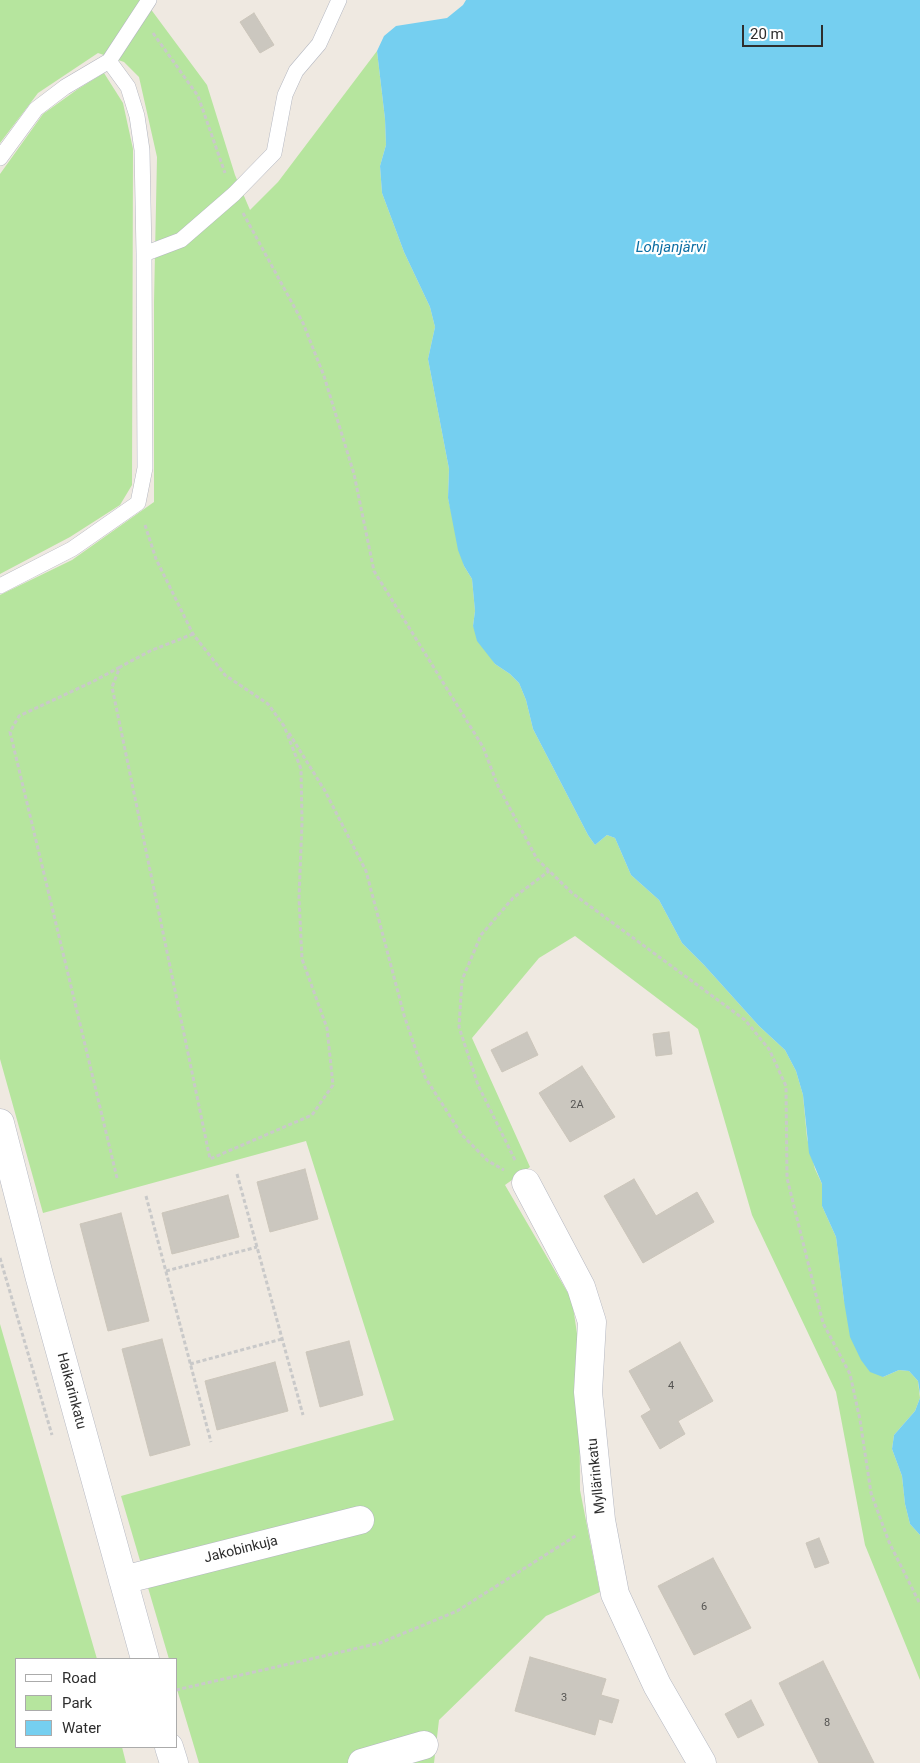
<!DOCTYPE html>
<meta charset="utf-8">
<style>
body{margin:0}
#map{position:relative;width:920px;height:1763px;overflow:hidden;background:#efe9e1;font-family:Roboto,sans-serif}
canvas{display:block}
.legend{position:absolute;left:15px;top:1658px;width:162px;height:90px;box-sizing:border-box;background:#fff;border:1px solid #ababab;margin:0;padding:6px 9px;list-style:none;font-size:15px;color:#2e2e2e}
.legend li{display:flex;align-items:center;gap:10px;height:25px}
.legend b{width:25px;border:1px solid #ababab}
.scale{position:absolute;left:742px;top:25px;width:81px;height:22px;box-sizing:border-box;border:2px solid #2e2e2e;border-top:0;padding-left:6px;font-size:15px;line-height:18px;white-space:nowrap;color:#2e2e2e;-webkit-text-stroke:4px #fff;paint-order:stroke}
</style>
<div id="map">
<canvas width="920" height="1763"></canvas>
<ul class="legend">
<li><b style="height:6px;background:#fff"></b>Road</li>
<li><b style="height:14px;background:#b6e59e"></b>Park</li>
<li><b style="height:14px;background:#75cff0"></b>Water</li>
</ul>
<div class="scale">20 m</div>
</div>
<script>
const ctx = document.querySelector('canvas').getContext('2d');
ctx.lineJoin = 'round';
function fillPath(path, color) {
  ctx.fillStyle = color;
  ctx.fill(path, 'evenodd');
}
function poly(rows) {
  const path = new Path2D();
  for (const r of rows) {
    path.moveTo(r[0], r[1]);
    for (let i = 2; i < r.length; i += 2) path.lineTo(r[i], r[i + 1]);
  }
  return path;
}
function strokePath(path, color, width, dash) {
  ctx.strokeStyle = color;
  ctx.lineWidth = width;
  ctx.lineCap = dash ? 'butt' : 'round';
  ctx.setLineDash(dash || []);
  ctx.stroke(path);
}
function write(font, color, halo, rows, align = 'center') {
  ctx.font = font + ' Roboto,sans-serif';
  ctx.lineWidth = 4.5;
  ctx.setLineDash([]);
  ctx.textBaseline = 'middle';
  ctx.strokeStyle = halo;
  ctx.fillStyle = color;
  for (const [text, x, y, turn = 0] of rows) {
    ctx.save();
    ctx.translate(x, y);
    ctx.rotate((+turn || 0) * Math.PI / 180);
    ctx.textAlign = isNaN(turn) ? turn : align;
    if (halo) ctx.strokeText(text, 0, 0);
    ctx.fillText(text, 0, 0);
    ctx.restore();
  }
}
fillPath(poly([
 [0,0,144,0,207,85,235,175,250,210,278,182,377,51,385,119,386,145,380,166,382,193,404,252,430,307,435,327,428,359,449,469,448,498,464,566,472,579,475,611,473,626,495,664,510,674,519,683,526,700,533,729,588,835,595,845,607,835,615,838,631,875,659,900,682,943,704,965,759,1026,785,1050,796,1071,803,1095,807,1138,815,1169,822,1184,822,1206,836,1237,844,1301,883,1377,899,1370,909,1371,918,1381,920,1398,915,1411,894,1435,892,1449,902,1476,905,1504,910,1524,920,1535,920,1680,865,1545,836,1392,752,1215,698,1029,575,936,539,958,472,1038,530,1167,505,1185,572,1300,579,1347,580,1490,600,1592,546,1616,439,1720,434,1763,199,1763,176,1686,176,1659,169,1659,121,1496,394,1420,306,1141,43,1213,0,1059,0,595,72,560,154,502,154,302,157,157,139,77,124,62,98,53,38,93,0,143],
 [104,73,123,103,133,149,132,485,120,505,70,537,0,574,0,174,43,114,78,89],
 [0,1324,97,1659,16,1659,16,1747,122,1747,126,1763,0,1763]
]), '#b6e59e');
fillPath(poly([
 [466,0,920,0,920,1394,918,1381,909,1371,899,1370,883,1377,870,1372,861,1360,850,1337,844,1301,836,1237,822,1206,822,1184,809,1153,803,1095,796,1071,785,1050,759,1026,704,965,682,943,659,900,631,875,615,838,607,835,595,845,588,835,533,729,526,700,519,683,510,674,495,664,477,641,473,626,475,611,472,579,464,566,458,550,448,498,449,469,428,359,435,327,430,307,404,252,382,193,380,166,386,145,385,119,377,51,384,36,396,26,447,18,463,5],
 [920,1398,920,1535,910,1524,905,1504,902,1476,892,1449,894,1435,915,1411]
]), '#75cff0');
const building = poly([
 [254,13,274,45,260,53,240,22,254,13],
 [527,1032,538,1055,502,1072,491,1050,527,1032],
 [669,1032,672,1054,656,1056,653,1034,669,1032],
 [582,1066,615,1117,570,1142,539,1093,582,1066],
 [305,1169,318,1219,270,1232,257,1182,305,1169],
 [634,1179,656,1216,697,1192,714,1222,643,1263,604,1196,634,1179],
 [228,1195,239,1237,172,1254,162,1213,228,1195],
 [121,1213,149,1321,108,1331,80,1224,121,1213],
 [162,1339,190,1445,150,1456,122,1349,162,1339],
 [349,1341,363,1395,320,1407,306,1352,349,1341],
 [680,1342,713,1401,678,1421,685,1434,660,1449,641,1416,651,1410,629,1371,680,1342],
 [275,1362,288,1411,217,1430,205,1381,275,1362],
 [819,1538,829,1563,815,1568,806,1543,819,1538],
 [713,1558,751,1628,694,1655,658,1586,713,1558],
 [530,1657,606,1679,601,1695,619,1700,612,1723,599,1719,595,1735,515,1711,530,1657],
 [823,1661,874,1763,819,1763,779,1683,823,1661],
 [751,1700,764,1725,738,1738,725,1714,751,1700]
]);
fillPath(building, '#cbc7bf');
strokePath(building, '#cbc5ba', 1);
const lane = poly([
 [0,158,36,109,65,87,109,61,149,0],
 [144,254,181,240,234,194,274,153,285,95,296,71,319,44,339,0],
 [0,586,72,549,138,503,145,468,144,254,142,150,137,116,128,87,109,61]
]);
const street = poly([
 [0,1123,39,1275,145,1659],
 [526,1183,581,1287,592,1322,588,1392,601,1520,615,1594,657,1685,702,1763],
 [123,1580,360,1520],
 [169,1747,174,1763],
 [362,1763,424,1745]
]);
strokePath(lane, '#b4b7c1', 16);
strokePath(street, '#b4b7c1', 29);
strokePath(poly([
 [153,33,198,96,225,173],
 [243,213,303,323,324,376,354,474,374,571,483,747,498,786,537,859,572,893,745,1020,769,1049,786,1086,787,1178,823,1323,850,1374,860,1420,871,1493,889,1542,920,1604],
 [145,525,156,559,193,634,225,675,268,704,284,726,301,769,302,822,299,898,302,959,327,1028,333,1085,312,1115,210,1159,112,687,120,667,150,651,193,634],
 [289,733,325,791,366,871,404,1015,425,1077,462,1135,488,1161,504,1170],
 [515,1160,478,1085,459,1027,462,980,481,935,513,898,549,871],
 [237,1174,303,1415],
 [117,1178,10,732,19,716,94,681,120,667],
 [146,1196,211,1442],
 [0,1258,52,1435],
 [166,1271,257,1247],
 [190,1364,282,1339],
 [176,1690,380,1643,457,1611,577,1535]
]), '#c9c9c9', 3, [4, 2.5]);
strokePath(lane, '#fff', 15);
strokePath(street, '#fff', 28);
write('11px', '#555452', null, [
 ["2A",577,1105],
 ["4",671,1386],
 ["6",704,1607],
 ["3",564,1698],
 ["8",827,1723]
]);
write('14px', '#2e2e2e', '#fff', [
 ["Haikarinkatu",71,1391,75],
 ["Myllärinkatu",597,1476,-96],
 ["Jakobinkuja",241,1550,-14]
]);
write('italic 15px', '#0d6fa3', '#fff', [
 ["Lohjanjärvi",671,248]
]);
</script>
